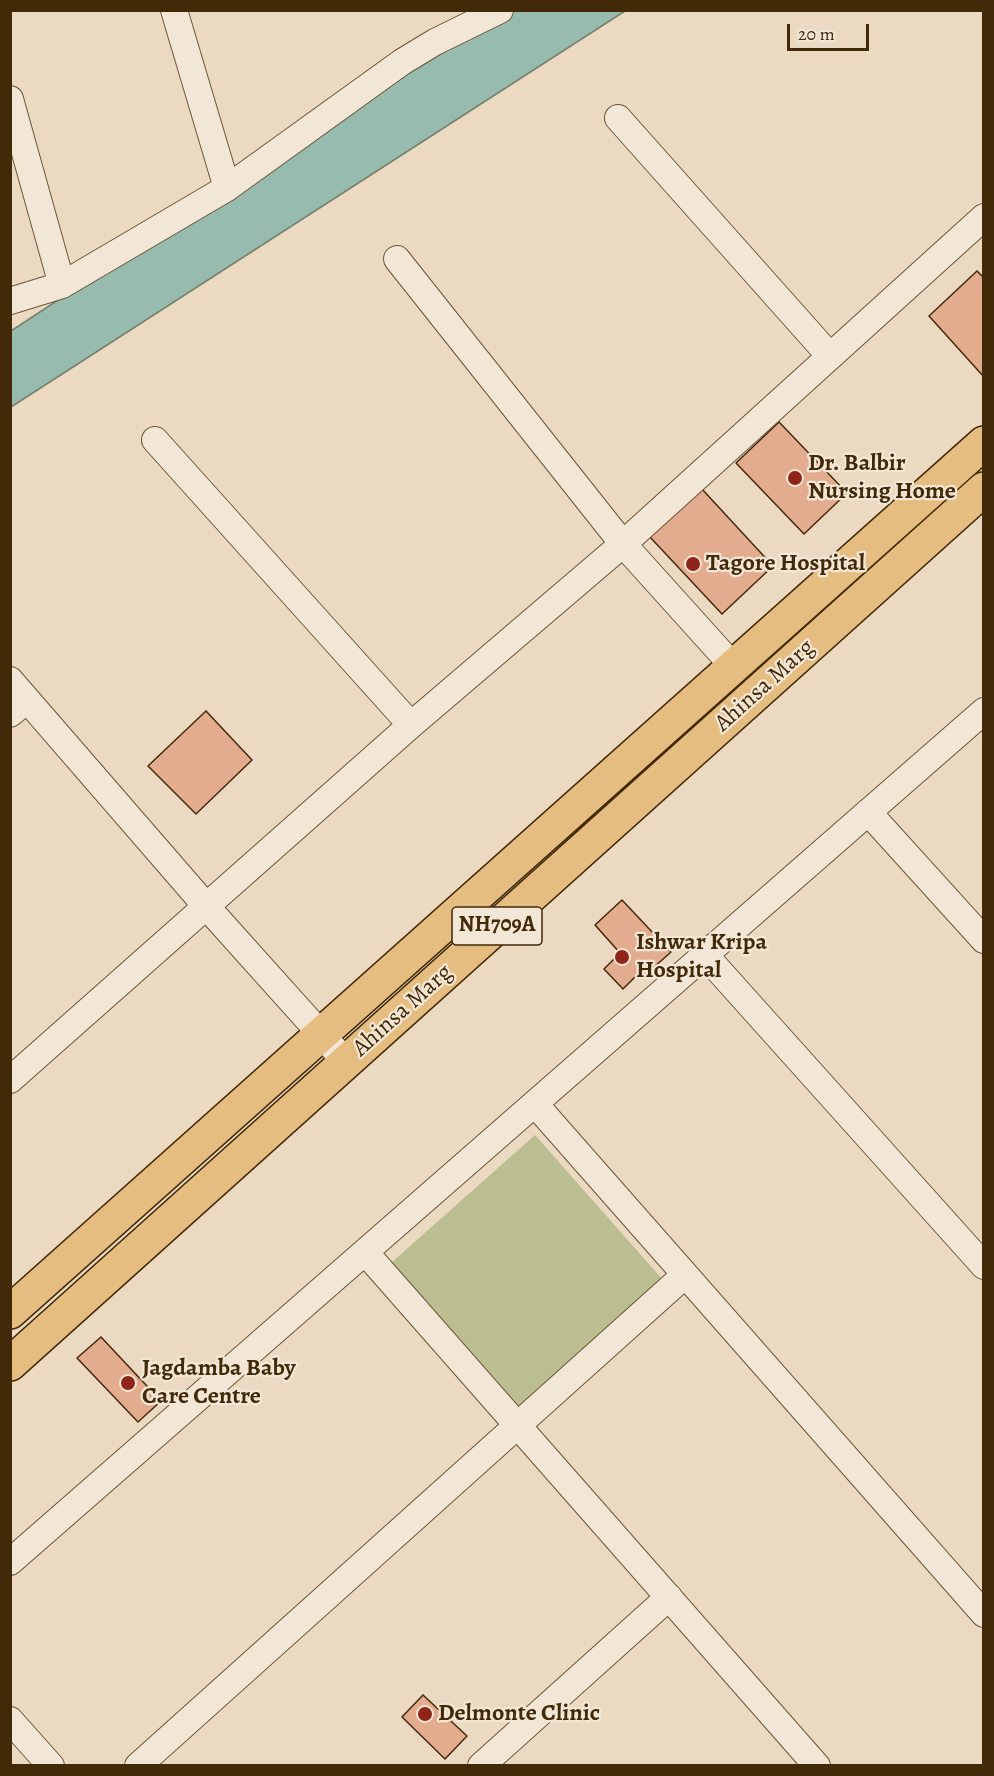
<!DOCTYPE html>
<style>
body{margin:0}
#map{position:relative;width:994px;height:1776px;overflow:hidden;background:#ebdac1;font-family:Alegreya,serif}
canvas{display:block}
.frame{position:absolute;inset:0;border:12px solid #422908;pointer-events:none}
.scale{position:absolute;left:787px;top:24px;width:82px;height:27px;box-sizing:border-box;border:3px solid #422908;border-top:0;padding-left:8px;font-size:18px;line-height:21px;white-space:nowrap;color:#422908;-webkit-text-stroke:4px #f2e7d7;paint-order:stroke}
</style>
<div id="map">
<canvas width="994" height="1776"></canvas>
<div class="frame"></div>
<div class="scale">20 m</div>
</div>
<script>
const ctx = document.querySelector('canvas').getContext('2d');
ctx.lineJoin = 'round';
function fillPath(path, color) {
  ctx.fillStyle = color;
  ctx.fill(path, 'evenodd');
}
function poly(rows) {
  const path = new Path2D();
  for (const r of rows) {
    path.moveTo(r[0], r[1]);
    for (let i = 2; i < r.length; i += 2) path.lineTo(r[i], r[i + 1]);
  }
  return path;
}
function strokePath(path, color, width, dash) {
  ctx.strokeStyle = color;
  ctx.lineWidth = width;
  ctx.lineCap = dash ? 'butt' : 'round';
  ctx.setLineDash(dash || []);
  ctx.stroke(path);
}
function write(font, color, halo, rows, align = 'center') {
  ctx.font = font + ' Alegreya,serif';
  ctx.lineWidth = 4.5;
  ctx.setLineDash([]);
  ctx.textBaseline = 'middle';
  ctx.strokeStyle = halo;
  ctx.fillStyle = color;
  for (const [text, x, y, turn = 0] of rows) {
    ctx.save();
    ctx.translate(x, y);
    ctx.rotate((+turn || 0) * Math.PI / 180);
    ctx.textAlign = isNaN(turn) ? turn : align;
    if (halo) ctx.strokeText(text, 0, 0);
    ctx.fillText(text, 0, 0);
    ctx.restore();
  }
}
fillPath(poly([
 [535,1135,663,1280,520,1407,392,1262]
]), '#babe91');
const water = poly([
 [496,11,625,11,11,407,11,331,496,11]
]);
fillPath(water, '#98bbb0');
strokePath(water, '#76816d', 1.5);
const building = poly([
 [977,271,984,278,984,377,929,316,977,271],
 [779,422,847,493,804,534,736,463,779,422],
 [701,488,773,566,722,614,649,536,701,488],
 [206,711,252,760,196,814,148,766,206,711],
 [622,900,671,952,643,977,639,973,623,989,604,969,620,953,595,925,622,900],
 [101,1337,161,1401,138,1422,77,1358,101,1337],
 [423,1695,467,1736,445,1759,402,1717,423,1695]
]);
fillPath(building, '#e4ac8e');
strokePath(building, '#422908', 1.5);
const street = poly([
 [174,10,227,188],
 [10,99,62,285],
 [618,118,829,355],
 [397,259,623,544,733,666],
 [10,301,62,285,227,188,402,62,435,42,500,10],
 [155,440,411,725],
 [10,680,206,906,346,1062],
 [10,714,27,700],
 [868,812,984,940],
 [705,955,984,1266],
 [10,1080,411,725,623,544,984,217],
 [535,1104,984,1614],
 [365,1252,817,1766],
 [10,1562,984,711],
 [10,1720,51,1766],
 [138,1766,685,1275],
 [481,1766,669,1597]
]);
const highway = poly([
 [10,1312,984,443],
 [10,1364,984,489]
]);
strokePath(street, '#6c5536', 28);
strokePath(highway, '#422908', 36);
strokePath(street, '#f2e7d7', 26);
strokePath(highway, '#e6bd80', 33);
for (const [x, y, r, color] of [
 [795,478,8,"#8f2418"],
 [693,564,8,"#8f2418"],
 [622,957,8,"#8f2418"],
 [128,1383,8,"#8f2418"],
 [425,1714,8,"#8f2418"]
]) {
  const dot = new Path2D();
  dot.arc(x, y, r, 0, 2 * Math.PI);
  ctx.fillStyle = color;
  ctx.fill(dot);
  strokePath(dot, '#f2e7d7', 2);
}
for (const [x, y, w] of [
 [497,926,90]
]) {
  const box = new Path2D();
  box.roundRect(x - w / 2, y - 19, w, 38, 4.5);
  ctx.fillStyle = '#f2e7d7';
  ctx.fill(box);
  strokePath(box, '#422908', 1.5);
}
write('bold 22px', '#422908', null, [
 ["NH709A",497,926]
]);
write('bold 24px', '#422908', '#f2e7d7', [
 ["Dr. Balbir",808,464],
 ["Nursing Home",808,492],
 ["Tagore Hospital",706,564],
 ["Ishwar Kripa",636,943],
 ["Hospital",636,971],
 ["Jagdamba Baby",142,1369],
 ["Care Centre",142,1397],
 ["Delmonte Clinic",438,1714]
], 'left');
write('24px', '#422908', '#f2e7d7', [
 ["Ahinsa Marg",765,686,-42],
 ["Ahinsa Marg",403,1011,-42]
]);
</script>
